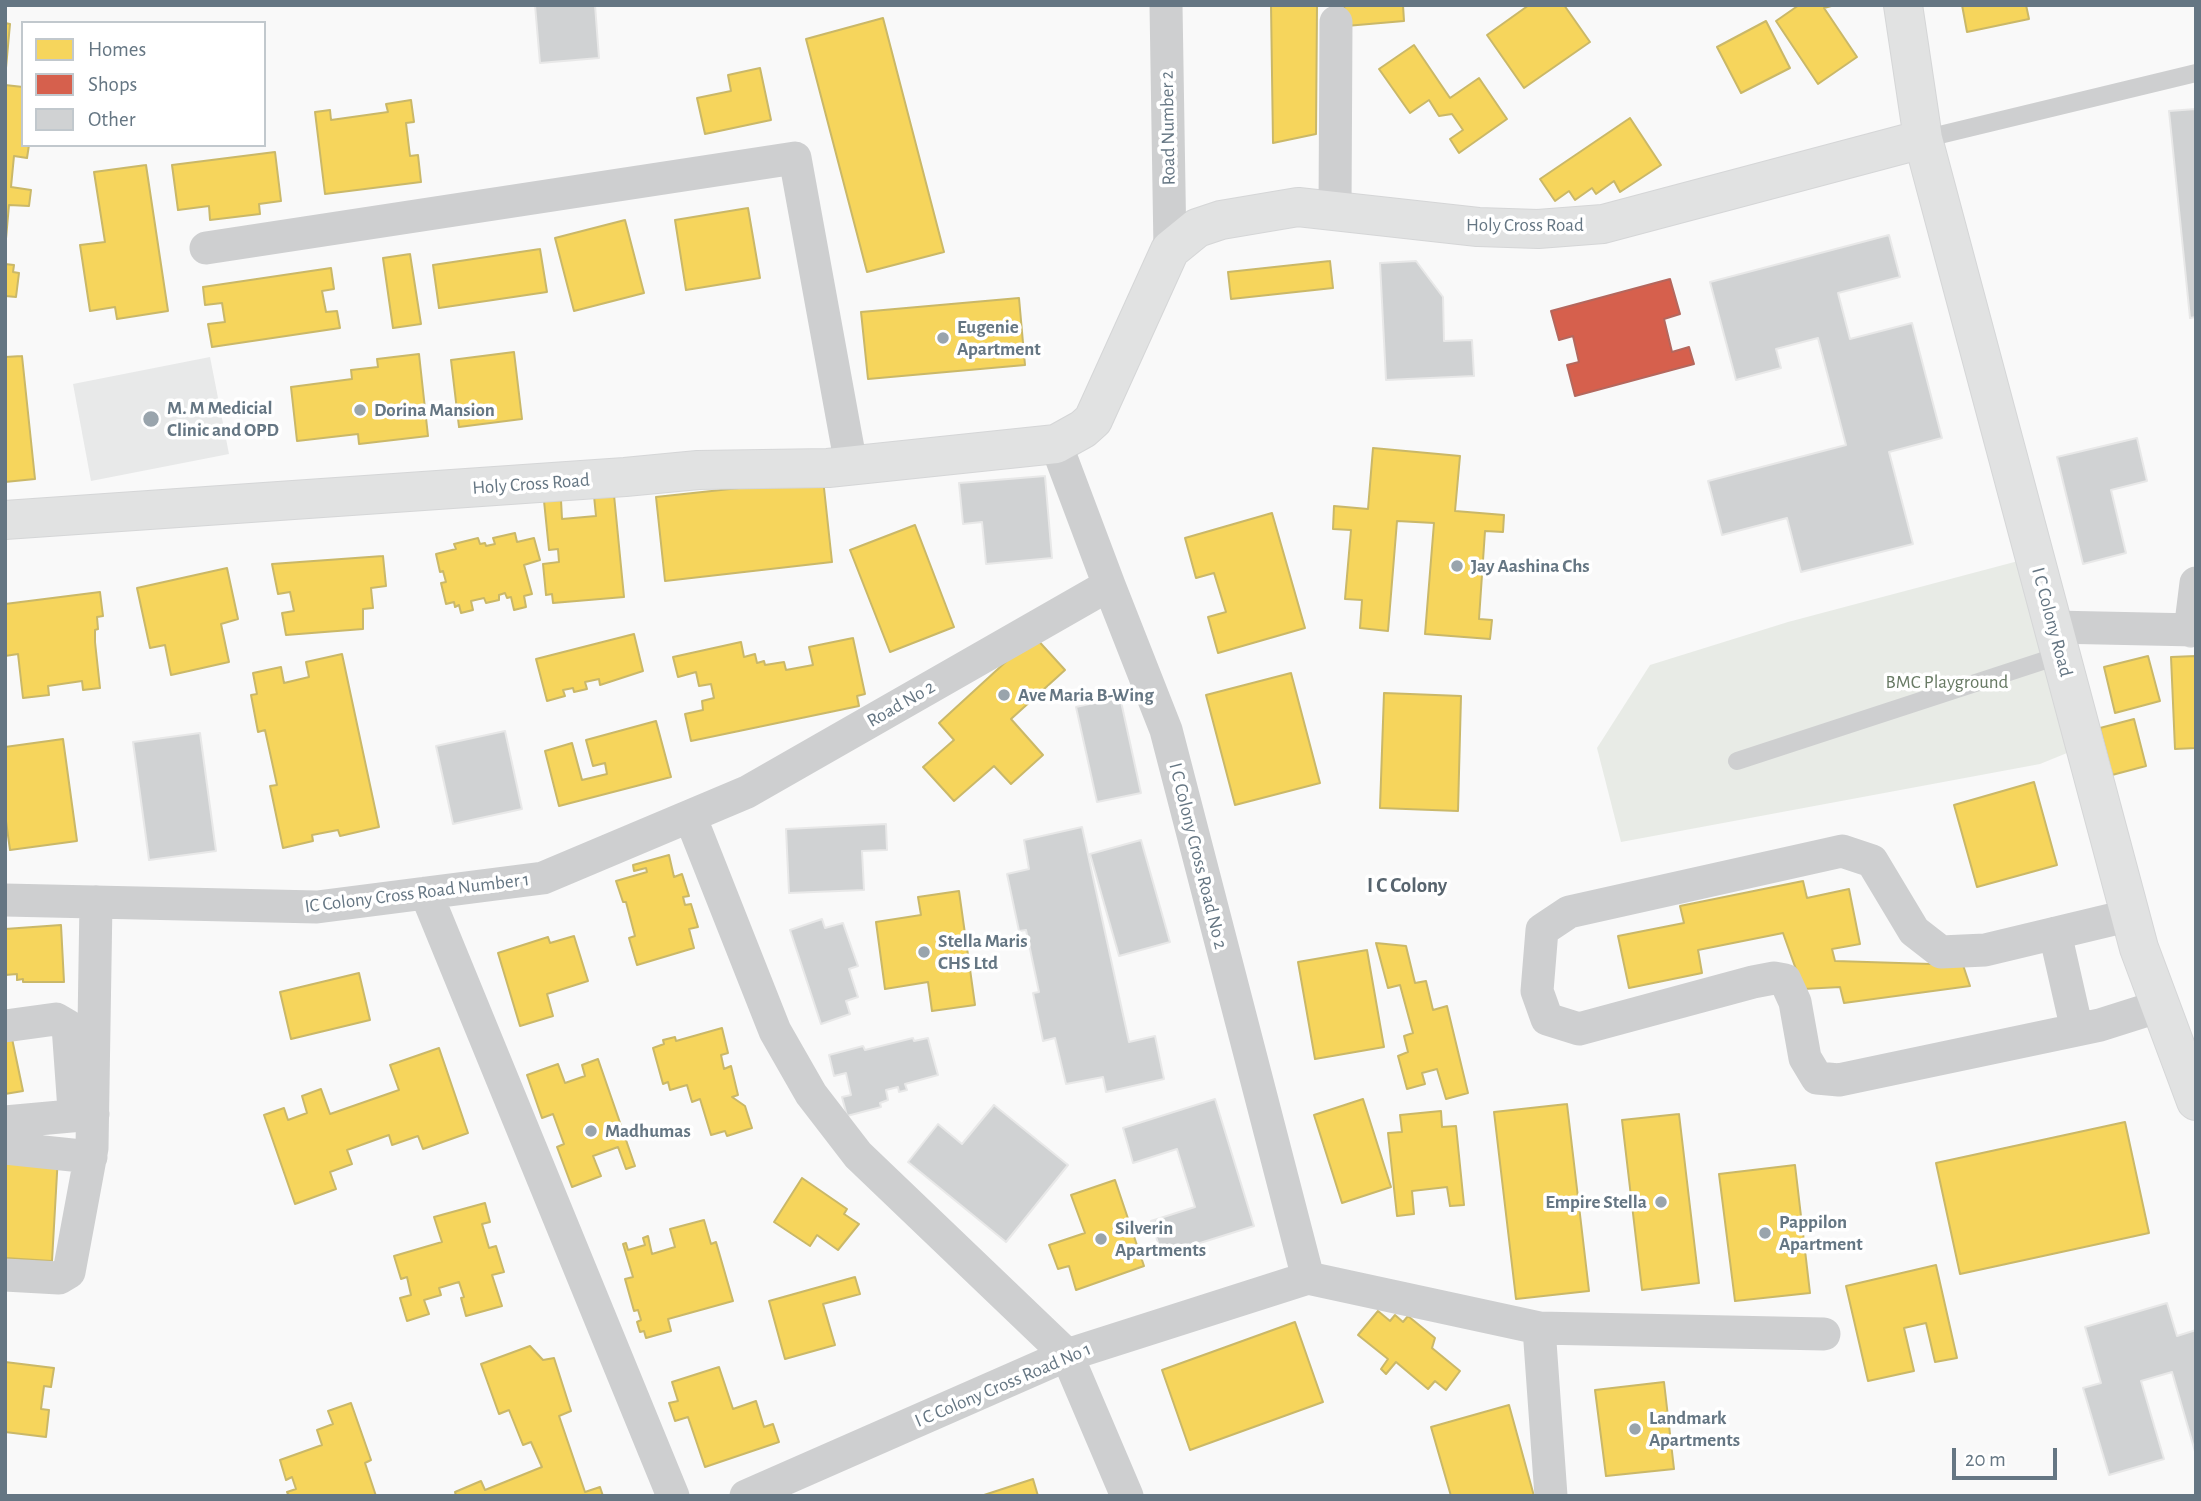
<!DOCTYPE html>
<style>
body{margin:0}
#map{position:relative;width:2201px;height:1501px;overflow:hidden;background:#f9f9f9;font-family:"Alegreya Sans",sans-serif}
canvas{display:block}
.frame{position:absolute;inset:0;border:7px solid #657683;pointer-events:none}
.legend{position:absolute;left:21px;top:21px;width:245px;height:126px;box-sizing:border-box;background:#fff;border:2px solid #c1c8cd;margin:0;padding:9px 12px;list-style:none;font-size:21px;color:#657683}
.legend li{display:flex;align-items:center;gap:14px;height:35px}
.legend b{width:35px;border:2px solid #c1c8cd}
.scale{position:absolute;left:1952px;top:1448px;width:105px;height:32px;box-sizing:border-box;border:4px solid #657683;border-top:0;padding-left:9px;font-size:21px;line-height:24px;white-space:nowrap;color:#657683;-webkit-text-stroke:5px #fff;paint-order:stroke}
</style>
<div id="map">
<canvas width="2201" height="1501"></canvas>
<div class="frame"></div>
<ul class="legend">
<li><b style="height:19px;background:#f6d55c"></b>Homes</li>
<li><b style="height:19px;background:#d6604d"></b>Shops</li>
<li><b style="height:19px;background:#d0d2d3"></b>Other</li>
</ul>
<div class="scale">20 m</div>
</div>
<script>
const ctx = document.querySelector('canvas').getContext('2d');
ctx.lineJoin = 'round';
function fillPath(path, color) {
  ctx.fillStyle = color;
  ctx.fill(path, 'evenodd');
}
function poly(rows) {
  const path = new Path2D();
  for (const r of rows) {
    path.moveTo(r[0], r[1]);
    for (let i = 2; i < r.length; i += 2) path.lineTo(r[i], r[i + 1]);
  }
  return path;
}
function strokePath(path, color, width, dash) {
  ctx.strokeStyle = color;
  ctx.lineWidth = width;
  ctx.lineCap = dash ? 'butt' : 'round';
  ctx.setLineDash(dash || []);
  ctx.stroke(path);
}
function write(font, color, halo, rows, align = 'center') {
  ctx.font = font + ' "Alegreya Sans",sans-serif';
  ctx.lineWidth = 7;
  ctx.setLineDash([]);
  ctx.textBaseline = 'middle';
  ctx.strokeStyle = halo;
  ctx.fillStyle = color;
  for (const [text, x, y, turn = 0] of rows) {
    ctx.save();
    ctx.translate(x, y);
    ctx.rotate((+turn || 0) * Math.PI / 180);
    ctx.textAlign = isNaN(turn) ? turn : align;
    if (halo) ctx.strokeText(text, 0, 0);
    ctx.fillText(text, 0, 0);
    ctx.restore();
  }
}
fillPath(poly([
 [210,357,229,454,91,481,73,384]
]), '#e8e9e9');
fillPath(poly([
 [2022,560,2067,753,2040,764,1621,842,1597,748,1650,665,1788,622]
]), '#e8ebe6');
const homes = poly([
 [1271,5,1317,5,1316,134,1273,143,1271,5],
 [1344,5,1403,5,1404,21,1346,26,1344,5],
 [1529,5,1564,5,1590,42,1524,88,1487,35,1529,5],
 [1799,5,1835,5,1824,8,1857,57,1818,84,1776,21,1799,5],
 [1962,5,2026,5,2029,19,1967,32,1962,5],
 [883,18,944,252,867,272,806,39,883,18],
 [1766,21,1790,68,1741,93,1717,47,1766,21],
 [5,23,10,24,5,79,5,23],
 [1414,45,1450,98,1479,78,1507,119,1459,153,1450,139,1463,130,1452,114,1439,116,1429,100,1410,113,1379,69,1414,45],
 [760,68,771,120,705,134,697,98,731,91,728,75,760,68],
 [5,85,23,87,22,142,23,145,29,145,27,158,14,156,11,187,31,190,29,206,9,205,5,250,5,85],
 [411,100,414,122,406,123,410,156,418,155,421,182,325,194,315,112,330,110,331,120,388,112,386,104,411,100],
 [1630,118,1661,165,1620,192,1614,181,1596,194,1592,188,1575,200,1569,191,1555,201,1540,179,1630,118],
 [275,152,281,201,259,204,260,214,210,220,209,206,178,210,172,165,275,152],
 [146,165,168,311,117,319,115,307,90,311,80,245,105,242,94,172,146,165],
 [748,208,760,278,686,290,675,220,748,208],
 [625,220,644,293,574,311,555,238,625,220],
 [540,249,547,292,439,308,433,265,540,249],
 [410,254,421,324,393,328,383,258,410,254],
 [1330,261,1333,288,1231,299,1228,272,1330,261],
 [5,264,14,265,13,272,19,273,16,297,5,296,5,264],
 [331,268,334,289,322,291,326,312,337,311,340,328,212,347,208,324,225,322,222,303,205,305,203,287,331,268],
 [1019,298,1025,365,868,379,861,312,1019,298],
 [514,352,522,419,459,427,451,360,514,352],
 [419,354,428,436,359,444,358,434,297,441,291,387,352,379,351,370,378,367,377,359,419,354],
 [22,356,35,479,5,482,5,357,22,356],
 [1373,448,1460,456,1455,511,1504,515,1503,532,1485,531,1479,619,1492,620,1490,639,1425,634,1434,523,1397,521,1388,631,1360,628,1362,600,1345,599,1351,530,1333,529,1334,506,1368,509,1373,448],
 [823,479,832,562,665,581,656,497,823,479],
 [614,495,624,597,553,603,552,594,546,595,543,564,559,562,558,549,549,550,544,501,561,500,562,519,596,516,594,496,614,495],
 [1272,513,1305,628,1218,653,1208,617,1226,612,1214,573,1196,578,1185,538,1272,513],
 [915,525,954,627,890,652,850,550,915,525],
 [515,533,517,542,534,538,540,560,524,565,532,594,524,596,526,607,514,610,511,597,507,598,505,593,499,595,499,600,486,603,484,598,471,601,473,610,461,613,459,605,455,607,454,602,446,604,441,583,446,582,443,571,440,572,436,554,456,549,454,544,478,538,480,544,485,543,486,546,495,544,493,538,515,533],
 [383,556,386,586,371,588,373,608,363,609,363,629,286,635,282,613,294,611,290,592,278,594,272,564,383,556],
 [227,568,238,619,221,624,229,662,171,675,165,645,150,648,137,588,227,568],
 [100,592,103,616,97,617,98,629,95,630,95,642,100,688,83,690,82,681,48,686,49,695,23,698,18,654,5,656,5,604,100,592],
 [634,634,643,671,600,685,599,679,585,682,587,689,574,692,573,688,563,690,565,696,547,701,536,659,634,634],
 [1034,636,1065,670,1011,719,1043,755,1011,784,994,766,954,801,923,767,954,740,939,723,1034,636],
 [853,638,865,694,857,696,859,706,691,741,685,714,703,710,702,701,714,698,711,684,699,686,696,672,678,677,673,657,741,642,744,657,755,654,757,663,764,661,765,665,784,662,786,670,813,665,809,647,853,638],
 [342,654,379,827,340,836,338,830,312,835,313,841,283,848,270,786,277,785,265,730,258,732,251,695,257,694,253,673,281,667,284,683,309,677,306,662,342,654],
 [2148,656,2160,701,2115,713,2104,667,2148,656],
 [2196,656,2196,748,2175,749,2171,657,2196,656],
 [1291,673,1320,783,1235,805,1206,695,1291,673],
 [1384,693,1461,696,1458,811,1380,808,1384,693],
 [2134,719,2146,766,2112,775,2100,728,2134,719],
 [656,721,671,777,559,806,545,751,572,743,582,780,607,774,605,763,593,766,586,740,656,721],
 [63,739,77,841,10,850,5,814,5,747,63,739],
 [2034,782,2057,865,1977,887,1954,805,2034,782],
 [669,855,674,877,682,874,689,896,683,897,685,905,691,904,698,927,689,929,694,948,637,965,629,938,635,936,626,902,623,902,616,881,647,872,646,868,634,871,633,865,669,855],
 [1803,881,1807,898,1849,889,1860,944,1832,949,1835,961,1963,965,1970,986,1844,1003,1840,987,1803,989,1783,933,1698,950,1702,973,1629,988,1618,936,1684,923,1680,906,1803,881],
 [959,891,975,1005,932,1011,928,982,885,989,876,922,921,915,918,897,959,891],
 [61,925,64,982,23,982,23,979,17,980,17,974,5,975,5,929,61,925],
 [574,936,588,981,547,994,553,1016,520,1026,498,953,548,937,550,943,574,936],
 [1376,943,1406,946,1415,983,1426,981,1433,1010,1447,1006,1468,1093,1446,1099,1437,1069,1422,1073,1425,1084,1407,1089,1398,1056,1408,1052,1404,1036,1413,1033,1400,985,1388,988,1376,943],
 [1367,950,1384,1047,1315,1059,1298,962,1367,950],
 [359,973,370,1020,291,1039,280,992,359,973],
 [722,1028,728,1053,721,1055,724,1069,731,1066,738,1095,732,1097,745,1106,752,1128,727,1136,725,1131,711,1135,700,1099,692,1102,687,1085,670,1090,668,1082,663,1084,653,1048,664,1044,663,1040,675,1037,676,1041,722,1028],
 [10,1029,23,1091,5,1094,5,1030,10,1029],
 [439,1048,468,1133,423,1149,418,1136,392,1145,389,1135,347,1150,352,1164,330,1172,336,1189,295,1204,264,1115,284,1108,288,1120,307,1113,302,1096,321,1089,330,1114,399,1090,390,1065,439,1048],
 [598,1059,635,1166,626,1169,618,1147,593,1156,601,1176,572,1187,557,1147,564,1144,553,1114,542,1118,527,1075,558,1064,565,1083,585,1076,582,1065,598,1059],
 [1363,1099,1391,1187,1342,1203,1314,1115,1363,1099],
 [1567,1104,1589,1291,1516,1299,1494,1112,1567,1104],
 [1441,1111,1442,1127,1456,1126,1464,1205,1450,1206,1447,1187,1412,1191,1414,1214,1397,1216,1388,1133,1402,1132,1400,1115,1441,1111],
 [1679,1114,1699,1283,1642,1290,1622,1120,1679,1114],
 [2125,1122,2149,1233,1960,1274,1936,1163,2125,1122],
 [58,1156,52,1261,5,1258,5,1164,58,1156],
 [1795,1165,1810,1293,1735,1301,1719,1174,1795,1165],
 [802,1178,847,1209,844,1214,859,1224,838,1250,817,1235,810,1246,774,1222,802,1178],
 [1115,1180,1144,1266,1076,1290,1069,1266,1058,1269,1049,1245,1085,1233,1071,1195,1115,1180],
 [485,1203,490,1222,482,1224,489,1248,496,1246,504,1272,492,1275,502,1306,466,1316,461,1298,464,1297,459,1282,439,1288,441,1295,424,1300,429,1314,407,1321,400,1298,411,1295,407,1277,401,1279,394,1256,442,1242,434,1217,485,1203],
 [704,1220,711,1244,716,1242,733,1301,668,1319,671,1331,646,1338,644,1331,640,1332,637,1322,641,1320,638,1310,634,1311,625,1279,633,1277,623,1244,626,1243,628,1250,645,1245,643,1238,648,1236,652,1254,675,1247,670,1229,704,1220],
 [1936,1265,1957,1358,1935,1362,1926,1323,1904,1328,1914,1371,1868,1381,1846,1286,1936,1265],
 [855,1277,860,1294,823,1304,835,1345,785,1359,769,1301,855,1277],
 [1378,1311,1390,1321,1395,1315,1403,1322,1408,1316,1435,1338,1432,1348,1460,1371,1446,1390,1435,1381,1428,1389,1396,1362,1386,1374,1381,1369,1388,1359,1358,1335,1378,1311],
 [1295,1322,1323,1402,1190,1450,1162,1370,1295,1322],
 [530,1346,543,1360,554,1358,571,1411,559,1416,585,1492,600,1487,603,1496,456,1496,455,1492,481,1481,485,1490,542,1467,531,1442,523,1445,509,1410,499,1414,481,1364,530,1346],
 [5,1362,54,1368,51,1387,44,1386,41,1409,49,1410,46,1437,5,1432,5,1362],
 [719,1367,733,1409,756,1401,764,1427,773,1424,779,1442,705,1467,688,1417,675,1421,669,1403,678,1401,672,1382,719,1367],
 [1664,1382,1674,1469,1606,1476,1595,1390,1664,1382],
 [351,1403,371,1460,365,1463,376,1496,289,1496,287,1492,296,1489,292,1477,286,1480,280,1460,322,1445,317,1430,333,1424,328,1411,351,1403],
 [1509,1405,1534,1496,1451,1496,1431,1427,1509,1405],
 [1033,1479,1038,1496,981,1496,1033,1479]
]);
fillPath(homes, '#f6d55c');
strokePath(homes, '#cab868', 2);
const shops = poly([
 [1670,279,1680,314,1664,319,1672,352,1689,347,1694,364,1575,396,1567,365,1579,362,1573,336,1559,340,1551,311,1670,279]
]);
fillPath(shops, '#d6604d');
strokePath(shops, '#b4675d', 2);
const building = poly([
 [535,5,595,5,599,58,540,63,535,5],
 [2196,109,2196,317,2190,318,2169,111,2196,109],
 [1889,235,1900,277,1838,293,1850,339,1912,323,1942,438,1889,452,1913,544,1801,572,1787,518,1722,535,1708,481,1846,445,1818,338,1776,349,1781,368,1736,380,1710,282,1889,235],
 [1416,261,1443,297,1444,341,1472,340,1474,376,1386,380,1380,263,1416,261],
 [2137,438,2147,481,2111,490,2126,553,2083,564,2057,457,2137,438],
 [1045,476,1052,558,986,564,982,522,963,524,959,483,1045,476],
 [1120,697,1141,793,1097,802,1076,707,1120,697],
 [505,731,522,809,453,824,436,746,505,731],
 [200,733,216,851,149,860,133,742,200,733],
 [886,824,887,850,862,851,864,890,789,893,786,829,886,824],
 [1082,827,1129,1042,1155,1036,1164,1079,1106,1092,1103,1077,1066,1084,1055,1038,1043,1041,1033,993,1039,992,1026,930,1019,931,1007,874,1029,869,1024,840,1082,827],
 [1141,840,1170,942,1119,956,1090,854,1141,840],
 [822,919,825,928,843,923,858,966,849,969,858,997,846,1001,850,1014,821,1024,790,930,822,919],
 [913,1038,914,1041,928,1038,938,1075,905,1084,907,1090,899,1092,898,1087,886,1090,888,1100,880,1103,881,1107,847,1116,842,1097,851,1095,846,1073,834,1076,829,1055,863,1046,865,1050,913,1038],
 [1215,1099,1254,1226,1162,1255,1151,1221,1195,1207,1177,1149,1133,1163,1123,1128,1215,1099],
 [994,1105,1068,1165,1006,1242,908,1162,938,1124,962,1144,994,1105],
 [2167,1303,2177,1336,2196,1330,2196,1455,2172,1372,2141,1381,2164,1459,2109,1475,2083,1388,2101,1383,2085,1327,2167,1303]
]);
fillPath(building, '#d0d2d3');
strokePath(building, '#e8e8e8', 2);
const secondary = poly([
 [1903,5,1923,139,2139,948,2196,1101],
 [5,520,625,477,698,470,828,468,1056,444,1083,429,1093,420,1170,250,1197,228,1221,220,1298,207,1478,227,1538,229,1603,224,1923,139]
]);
strokePath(secondary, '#d5d6d7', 40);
strokePath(poly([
 [1923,139,2196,73],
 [1737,761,2061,655]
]), '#cecfd0', 18);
strokePath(poly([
 [1166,5,1170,250],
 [1335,210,1336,22],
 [206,248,795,158,851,465],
 [1056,444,1109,585,1166,730,1308,1278],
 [2053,627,2196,630],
 [2190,631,2196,583],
 [690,816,775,1031,811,1094,858,1155,1067,1355,1127,1496],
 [426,893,673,1496],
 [5,900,317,907,543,878,747,792,1109,585],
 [2131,915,1985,950,1941,952,1914,931,1872,861,1842,851,1569,912,1542,930,1537,991,1547,1019,1579,1029,1753,982,1774,978,1785,980,1795,1002,1805,1058,1817,1078,1839,1080,2100,1025,2160,1006],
 [2055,933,2077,1030],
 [5,1026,56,1019,68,1026,74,1110],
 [5,1122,93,1114],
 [5,1148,91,1157],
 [5,1275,59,1278,69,1272,92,1148,96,902],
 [1539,1328,1551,1496],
 [746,1496,1067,1355,1308,1278,1539,1328,1824,1334]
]), '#cecfd0', 33);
strokePath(secondary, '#e1e2e2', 38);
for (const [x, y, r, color] of [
 [943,338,7,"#99a4ac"],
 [360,410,7,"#99a4ac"],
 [151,419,9,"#99a4ac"],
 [1457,566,7,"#99a4ac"],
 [1004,695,7,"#99a4ac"],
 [924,952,7,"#99a4ac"],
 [591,1131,7,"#99a4ac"],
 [1661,1202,7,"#99a4ac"],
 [1765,1233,7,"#99a4ac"],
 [1101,1239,7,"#99a4ac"],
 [1635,1429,7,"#99a4ac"]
]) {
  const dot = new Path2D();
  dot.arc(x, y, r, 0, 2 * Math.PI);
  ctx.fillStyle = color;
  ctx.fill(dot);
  strokePath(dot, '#fff', 2.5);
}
write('19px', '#657683', '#fff', [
 ["Road Number 2",1168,128,-91],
 ["Holy Cross Road",1525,225],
 ["Holy Cross Road",531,484,-4],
 ["I C Colony Road",2052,622,75],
 ["Road No 2",901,704,-30],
 ["I C Colony Cross Road No 2",1198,856,76],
 ["IC Colony Cross Road Number 1",417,893,-7],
 ["I C Colony Cross Road No 1",1003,1385,-23]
]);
write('bold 19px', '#657683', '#fff', [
 ["Eugenie",957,327],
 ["Apartment",957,349],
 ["M. M Medicial",167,408],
 ["Clinic and OPD",167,430],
 ["Dorina Mansion",374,410],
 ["Jay Aashina Chs",1471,566],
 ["Ave Maria B-Wing",1018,695],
 ["Stella Maris",938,941],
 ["CHS Ltd",938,963],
 ["Madhumas",605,1131],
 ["Empire Stella",1647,1202,"right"],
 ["Pappilon",1779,1222],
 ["Apartment",1779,1244],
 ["Silverin",1115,1228],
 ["Apartments",1115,1250],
 ["Landmark",1649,1418],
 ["Apartments",1649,1440]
], 'left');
write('19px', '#687a64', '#fff', [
 ["BMC Playground",1947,682]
]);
write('bold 21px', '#57646e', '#fff', [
 ["I C Colony",1407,886]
]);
</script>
